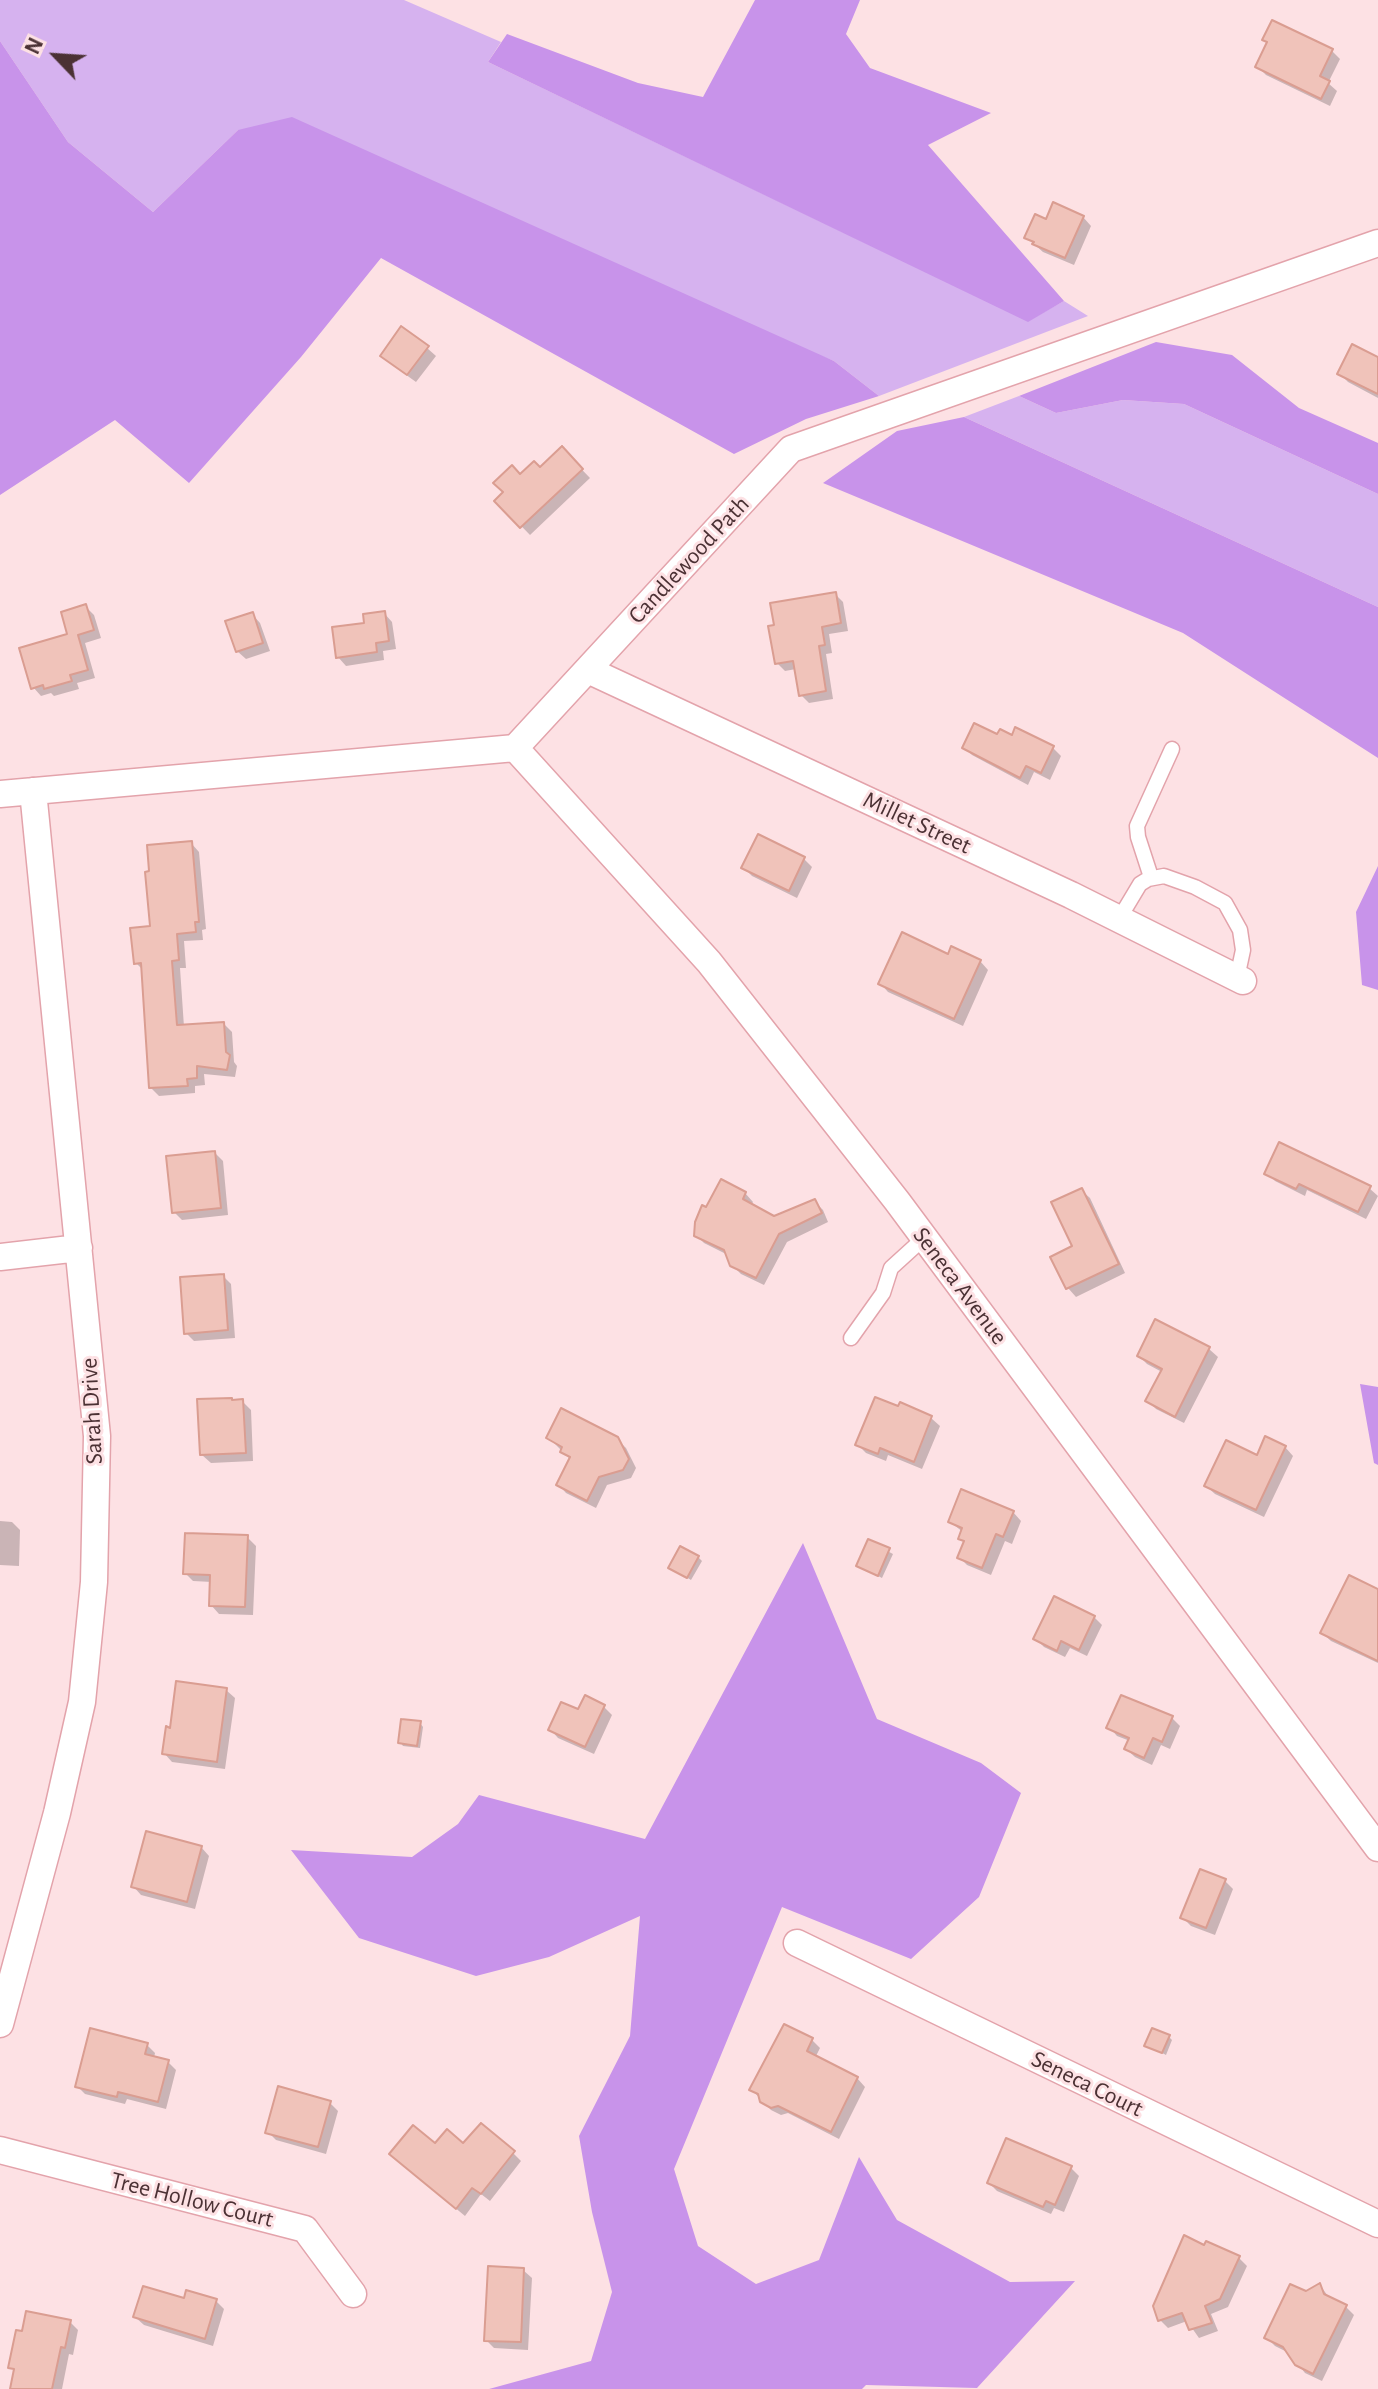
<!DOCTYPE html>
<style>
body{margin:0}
#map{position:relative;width:1378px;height:2389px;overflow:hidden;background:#fde1e4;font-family:"Alegreya Sans",sans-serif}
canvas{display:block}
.north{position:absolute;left:16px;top:16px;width:80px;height:80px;-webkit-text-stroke:6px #fde1e4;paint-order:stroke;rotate:295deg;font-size:22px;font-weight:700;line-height:32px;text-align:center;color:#4b3134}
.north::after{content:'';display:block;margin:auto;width:28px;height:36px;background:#4b3134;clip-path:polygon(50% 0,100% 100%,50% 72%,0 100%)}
</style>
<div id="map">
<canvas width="1378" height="2389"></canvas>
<div class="north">N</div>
</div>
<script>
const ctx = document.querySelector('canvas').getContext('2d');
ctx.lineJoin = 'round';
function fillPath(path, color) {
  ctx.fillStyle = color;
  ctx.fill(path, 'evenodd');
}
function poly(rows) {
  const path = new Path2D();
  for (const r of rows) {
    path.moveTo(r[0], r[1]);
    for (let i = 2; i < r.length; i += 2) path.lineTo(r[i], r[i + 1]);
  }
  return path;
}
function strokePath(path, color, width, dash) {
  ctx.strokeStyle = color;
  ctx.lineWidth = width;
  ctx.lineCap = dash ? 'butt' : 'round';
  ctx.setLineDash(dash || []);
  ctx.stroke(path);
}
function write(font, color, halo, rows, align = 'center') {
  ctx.font = font + ' "Alegreya Sans",sans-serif';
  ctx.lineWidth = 6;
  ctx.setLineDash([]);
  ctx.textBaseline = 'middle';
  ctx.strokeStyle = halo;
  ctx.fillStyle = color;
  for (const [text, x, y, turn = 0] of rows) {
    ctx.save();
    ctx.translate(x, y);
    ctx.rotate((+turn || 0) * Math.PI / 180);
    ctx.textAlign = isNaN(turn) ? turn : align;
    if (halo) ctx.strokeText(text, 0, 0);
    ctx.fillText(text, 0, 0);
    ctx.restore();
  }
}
fillPath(poly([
 [0,0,404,0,501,42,488,62,1028,321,1064,301,1088,316,879,396,834,361,238,130,153,212,68,142,0,41],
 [1019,396,1056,413,1123,400,1184,404,1378,494,1378,607,964,417]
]), '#d6b2ef');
fillPath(poly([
 [755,0,860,0,846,34,870,68,991,113,928,145,1064,301,1028,322,488,62,507,34,638,83,703,97],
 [0,41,68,142,153,212,238,130,292,117,834,361,879,396,806,419,734,454,381,258,301,357,189,483,115,420,0,495],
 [1156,342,1232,355,1299,408,1378,443,1378,494,1184,404,1123,400,1056,413,1019,396],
 [964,417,1378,607,1378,758,1183,633,823,483,897,431],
 [1378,866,1378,990,1362,985,1356,912],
 [1360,1384,1378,1387,1378,1465,1374,1463],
 [803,1543,877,1719,981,1763,1021,1793,979,1897,911,1959,782,1907,674,2169,698,2246,756,2284,819,2260,859,2157,897,2220,1010,2282,1075,2281,977,2388,866,2385,862,2389,489,2389,591,2361,612,2292,592,2212,579,2136,630,2036,640,1916,549,1957,476,1976,359,1938,291,1850,412,1857,458,1824,479,1795,645,1839]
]), '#c893ea');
fillPath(poly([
 [1264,39,1332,51,1340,59,1328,83,1337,91,1330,106,1266,75,1258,67,1269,44],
 [1083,217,1091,226,1074,265,1043,252,1027,238,1047,221],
 [427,348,436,356,416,382,391,364],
 [1378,359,1378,398,1348,382,1340,374],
 [562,449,590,478,530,535,497,501,521,476,541,470],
 [835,594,843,602,848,631,829,634,832,653,826,654,833,699,809,703,801,695,796,669,785,671,777,663],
 [85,606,94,615,101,638,85,643,95,678,77,683,79,689,54,696,51,693,41,696,33,687],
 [384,613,392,622,396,649,383,651,384,660,346,666,338,657,366,625],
 [252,614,260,623,270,651,246,659,237,651],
 [998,736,1013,737,1053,748,1061,756,1050,780,1034,772,1028,785,972,755,964,747],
 [191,843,199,852,206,929,202,930,203,940,184,941,186,968,180,968,184,1027,224,1024,232,1032,234,1062,237,1066,235,1077,204,1074,205,1085,195,1086,195,1093,159,1096,151,1088,144,971,136,963],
 [804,859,812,867,797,898,752,876,744,868],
 [949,956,980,961,988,970,963,1026,888,992,880,983],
 [215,1153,223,1161,228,1215,182,1220,174,1212],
 [1267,1173,1369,1188,1378,1196,1366,1219,1307,1190,1305,1196,1275,1181],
 [1081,1190,1090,1198,1125,1273,1076,1297,1068,1288,1053,1258,1075,1247],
 [745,1193,753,1202,751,1206,774,1218,815,1202,823,1210,828,1222,787,1242,764,1285,741,1274,732,1265,728,1255,704,1243,696,1235],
 [223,1276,231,1284,235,1338,194,1341,186,1333],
 [1156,1322,1209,1349,1218,1357,1184,1423,1156,1409,1148,1401,1162,1372,1147,1364,1139,1356],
 [242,1401,251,1410,253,1461,211,1463,202,1455],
 [931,1418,940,1426,922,1469,888,1455,886,1461,866,1453,858,1445],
 [549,1438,617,1439,626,1448,636,1468,631,1478,607,1485,596,1508,566,1493,558,1484,571,1460],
 [1285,1447,1293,1456,1264,1517,1215,1494,1206,1486,1258,1458],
 [1013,1512,1021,1521,1012,1544,1005,1541,991,1575,967,1565,959,1557,965,1543,960,1538,963,1532,950,1522],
 [0,1521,12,1522,20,1530,19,1566,0,1565],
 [247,1537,256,1546,253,1615,219,1614,211,1605,212,1582,193,1581,185,1573],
 [870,1542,893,1554,882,1578,859,1566],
 [698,1557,702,1561,691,1580,671,1568],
 [1378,1591,1378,1663,1331,1641,1322,1633],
 [1094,1617,1102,1625,1087,1656,1070,1648,1065,1657,1044,1647,1036,1639],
 [226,1690,235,1698,225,1769,172,1762,164,1753,172,1731],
 [604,1707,612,1715,594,1754,558,1738,550,1729,579,1712],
 [1172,1718,1180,1726,1170,1749,1161,1745,1152,1765,1135,1757,1126,1749,1130,1741,1117,1736,1109,1727],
 [420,1723,423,1727,420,1748,403,1746,400,1742],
 [201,1847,209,1856,195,1909,141,1895,133,1886],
 [1225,1881,1233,1889,1215,1935,1191,1926,1182,1917],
 [1168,2036,1172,2040,1166,2055,1147,2045],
 [812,2040,820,2048,815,2058,857,2078,865,2087,839,2139,788,2113,781,2115,771,2110,752,2090],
 [147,2045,155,2053,154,2058,168,2062,176,2070,166,2109,127,2099,125,2104,85,2094,77,2086],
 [330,2103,338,2111,326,2154,276,2140,268,2132],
 [435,2146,463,2146,513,2153,521,2161,490,2201,481,2194,465,2216,400,2162],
 [1071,2168,1079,2176,1064,2212,1054,2208,1051,2214,997,2191,989,2183],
 [1205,2247,1238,2257,1247,2266,1228,2307,1211,2314,1218,2331,1199,2338,1187,2321,1168,2328,1160,2320],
 [523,2270,532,2278,528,2350,494,2348,486,2340],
 [1320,2285,1330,2299,1346,2307,1354,2315,1322,2381,1305,2373,1289,2353,1275,2346,1267,2338,1306,2294],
 [185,2301,216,2301,224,2309,213,2346,144,2325,135,2317],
 [70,2322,78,2330,73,2355,69,2354,62,2389,12,2389,16,2372,11,2367]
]), '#0003');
const building = poly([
 [1272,20,1333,49,1320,76,1330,81,1321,99,1255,67,1267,42,1262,40,1272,20],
 [1053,202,1084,216,1065,258,1032,244,1034,242,1024,238,1035,214,1046,219,1053,202],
 [401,326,429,346,407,375,380,356,401,326],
 [1352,344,1378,357,1378,394,1337,374,1352,344],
 [562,446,583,469,520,528,494,501,503,492,493,483,512,465,520,474,534,461,540,467,562,446],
 [836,592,841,623,822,627,825,645,819,646,826,691,799,696,793,661,775,664,768,626,774,625,770,603,836,592],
 [86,604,94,630,78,635,88,670,70,675,72,681,44,689,43,685,31,689,19,648,67,634,61,612,86,604],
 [385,611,389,641,376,643,377,652,336,658,332,627,364,623,363,614,385,611],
 [253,612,263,643,236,652,225,621,253,612],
 [974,723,997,734,1000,729,1012,735,1015,727,1054,746,1041,773,1026,766,1020,778,962,748,974,723],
 [758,834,805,857,789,891,741,868,758,834],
 [192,841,199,922,195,922,196,932,177,934,179,960,172,961,177,1025,224,1022,226,1052,230,1055,227,1070,197,1066,197,1078,187,1079,188,1086,149,1088,141,963,134,964,130,928,150,926,145,872,149,871,147,845,192,841],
 [902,932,948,954,951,946,981,960,954,1019,878,984,902,932],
 [1279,1142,1371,1186,1358,1212,1299,1184,1296,1189,1264,1174,1279,1142],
 [215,1151,221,1208,172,1213,166,1156,215,1151],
 [721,1179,746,1192,743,1199,774,1216,815,1199,822,1213,779,1234,756,1278,730,1266,724,1250,694,1236,695,1222,702,1205,706,1207,721,1179],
 [1082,1188,1119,1264,1066,1289,1050,1257,1072,1246,1051,1202,1082,1188],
 [224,1274,228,1330,184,1334,180,1277,224,1274],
 [1155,1319,1210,1347,1175,1417,1145,1401,1162,1369,1137,1356,1155,1319],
 [875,1397,898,1406,900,1402,932,1416,914,1462,880,1448,878,1454,855,1445,875,1397],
 [232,1398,232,1400,243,1399,246,1453,200,1455,197,1399,232,1398],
 [561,1408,618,1437,629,1459,623,1470,599,1477,587,1501,556,1485,570,1457,560,1452,562,1447,546,1438,561,1408],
 [1265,1436,1286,1446,1256,1510,1204,1486,1226,1440,1257,1455,1265,1436],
 [961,1489,1014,1511,1003,1537,996,1534,982,1568,957,1558,964,1541,958,1539,962,1528,948,1522,961,1489],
 [185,1533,248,1535,245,1607,209,1606,210,1575,183,1574,185,1533],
 [868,1539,890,1548,878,1576,856,1566,868,1539],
 [680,1546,699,1556,687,1578,668,1568,680,1546],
 [1349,1575,1378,1589,1378,1661,1320,1633,1349,1575],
 [1054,1596,1095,1616,1079,1650,1061,1641,1057,1651,1033,1639,1054,1596],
 [176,1681,227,1688,217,1762,162,1754,166,1726,170,1728,176,1681],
 [585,1695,605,1705,585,1747,548,1730,561,1702,578,1709,585,1695],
 [1121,1695,1173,1716,1162,1742,1153,1738,1144,1758,1124,1749,1129,1738,1106,1728,1121,1695],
 [401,1719,421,1721,417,1746,398,1743,401,1719],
 [146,1831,202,1846,187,1902,131,1887,146,1831],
 [1200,1869,1226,1879,1206,1928,1180,1918,1200,1869],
 [784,2024,813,2038,807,2051,858,2077,831,2132,778,2106,771,2108,760,2102,758,2094,749,2090,784,2024],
 [90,2028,148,2043,145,2054,169,2060,158,2102,118,2092,117,2097,75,2087,90,2028],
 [1152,2028,1170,2035,1162,2053,1144,2046,1152,2028],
 [278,2086,331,2101,318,2147,265,2133,278,2086],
 [481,2123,515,2151,481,2194,472,2188,456,2209,389,2154,413,2125,435,2143,447,2129,463,2143,481,2123],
 [1006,2138,1072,2166,1055,2205,1046,2201,1043,2207,987,2183,1006,2138],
 [1184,2235,1204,2245,1206,2241,1240,2256,1220,2299,1205,2306,1212,2323,1189,2330,1182,2313,1158,2321,1153,2306,1184,2235],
 [488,2266,524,2268,521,2342,484,2341,488,2266],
 [1320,2283,1324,2294,1347,2305,1313,2374,1295,2365,1283,2347,1264,2338,1290,2284,1306,2291,1320,2283],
 [143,2286,184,2298,186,2290,217,2299,205,2339,133,2317,143,2286],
 [26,2311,71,2320,65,2348,61,2347,52,2389,10,2389,14,2369,8,2368,16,2330,22,2331,26,2311]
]);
fillPath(building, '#f0c3ba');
strokePath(building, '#da9d91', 2);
const lane = poly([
 [1151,877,1138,837,1137,826,1172,749],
 [1119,919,1140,884,1148,879,1164,876,1195,887,1225,903,1240,930,1243,950,1237,978],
 [851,1338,883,1293,891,1268,924,1238]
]);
const street = poly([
 [588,670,1071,895,1243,981],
 [515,748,709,962,897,1201,1378,1848],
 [0,794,515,748,791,449,1378,243],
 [0,1257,79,1248],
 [797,1943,1378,2224],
 [0,2024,57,1813,82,1702,94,1582,97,1436,33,791],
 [0,2150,305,2229,353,2294]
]);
strokePath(lane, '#e3a3ab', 17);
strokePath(street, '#e3a3ab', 29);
strokePath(lane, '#fff', 14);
strokePath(street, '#fff', 26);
write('24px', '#4b3134', '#fde1e4', [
 ["Candlewood Path",689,560,-47],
 ["Millet Street",917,823,25],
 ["Seneca Avenue",960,1286,53],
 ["Sarah Drive",92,1411,-93],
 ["Seneca Court",1087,2084,26],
 ["Tree Hollow Court",192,2200,14]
]);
</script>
